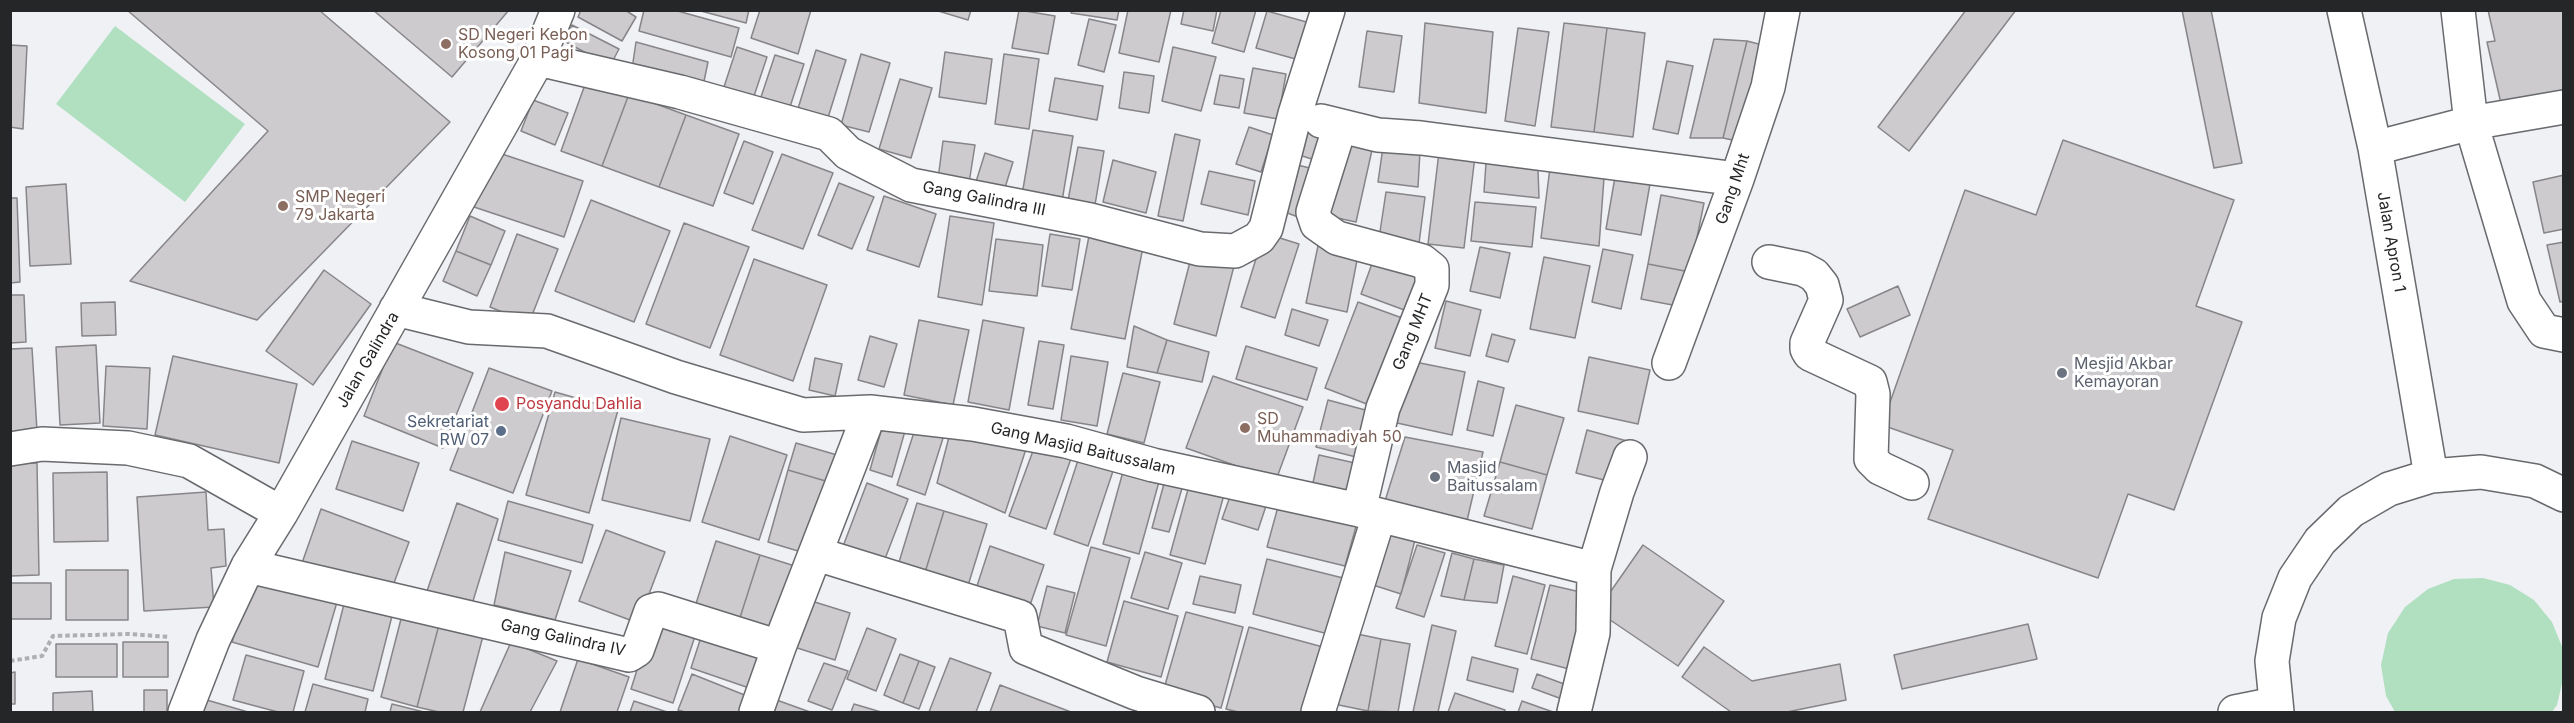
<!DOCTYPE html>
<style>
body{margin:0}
#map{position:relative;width:2574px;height:723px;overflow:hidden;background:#eff1f5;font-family:Inter,sans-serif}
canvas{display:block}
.frame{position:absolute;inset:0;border:12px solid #252627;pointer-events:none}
</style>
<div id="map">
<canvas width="2574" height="723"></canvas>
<div class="frame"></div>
</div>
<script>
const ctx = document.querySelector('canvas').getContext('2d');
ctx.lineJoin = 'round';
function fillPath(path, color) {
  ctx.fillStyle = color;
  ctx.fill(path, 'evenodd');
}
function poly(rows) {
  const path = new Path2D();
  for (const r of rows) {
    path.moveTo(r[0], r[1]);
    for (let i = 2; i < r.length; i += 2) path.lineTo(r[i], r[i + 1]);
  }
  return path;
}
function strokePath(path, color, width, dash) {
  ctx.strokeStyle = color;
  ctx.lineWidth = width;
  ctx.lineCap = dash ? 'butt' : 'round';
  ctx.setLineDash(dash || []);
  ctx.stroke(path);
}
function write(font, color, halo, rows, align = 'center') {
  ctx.font = font + ' Inter,sans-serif';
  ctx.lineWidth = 6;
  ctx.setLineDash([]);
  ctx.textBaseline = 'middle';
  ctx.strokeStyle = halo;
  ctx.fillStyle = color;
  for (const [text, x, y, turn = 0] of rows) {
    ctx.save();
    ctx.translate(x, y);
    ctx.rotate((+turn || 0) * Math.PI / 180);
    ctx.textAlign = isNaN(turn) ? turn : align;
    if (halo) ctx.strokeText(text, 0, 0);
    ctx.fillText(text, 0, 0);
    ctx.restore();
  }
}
fillPath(poly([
 [115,26,245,124,185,202,56,104],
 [2483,578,2510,585,2534,600,2552,622,2563,649,2563,679,2557,705,2552,712,2395,712,2386,696,2381,665,2388,633,2405,607,2428,589,2454,579]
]), '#b1e0c1');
const building = poly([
 [127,10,319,10,450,122,257,320,130,281,268,131,127,10],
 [373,10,509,10,452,77,373,10],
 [581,10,625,10,636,17,622,41,578,17,581,10],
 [644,10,674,10,739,28,731,57,639,31,644,10],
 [697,10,749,10,746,23,697,10],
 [760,10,811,10,798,54,751,38,760,10],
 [935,10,971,10,968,20,935,10],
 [1019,10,1055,16,1048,54,1012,48,1019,10],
 [1072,10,1119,10,1117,20,1071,13,1072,10],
 [1128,10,1171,10,1159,62,1119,53,1128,10],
 [1184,10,1217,10,1213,31,1181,24,1184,10],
 [1221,10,1256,10,1244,52,1212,43,1221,10],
 [1966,10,2016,10,1909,151,1878,127,1966,10],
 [2182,10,2211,10,2242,163,2214,168,2182,10],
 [2488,10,2564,10,2564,95,2502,108,2487,42,2495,41,2488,10],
 [1267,11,1310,23,1299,60,1256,48,1267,11],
 [1089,19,1116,25,1104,72,1078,65,1089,19],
 [1425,23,1493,32,1486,113,1419,103,1425,23],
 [1564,23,1607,28,1594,132,1551,127,1564,23],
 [572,25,619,49,610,66,564,41,572,25],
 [1518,28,1549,32,1535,126,1505,121,1518,28],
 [1607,28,1645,33,1633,137,1594,132,1607,28],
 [1367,31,1402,36,1394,92,1359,87,1367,31],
 [1714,39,1747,41,1723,138,1690,138,1714,39],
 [1747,41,1770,47,1746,143,1723,138,1747,41],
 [636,42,708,62,703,86,632,69,636,42],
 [10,45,27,46,23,129,10,127,10,45],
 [737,47,767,57,751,105,721,96,737,47],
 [1173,47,1216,57,1201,111,1162,101,1173,47],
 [816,50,846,60,826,124,796,115,816,50],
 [945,52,992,59,986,104,939,97,945,52],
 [861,54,890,63,869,132,841,125,861,54],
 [1004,54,1039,59,1029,129,995,124,1004,54],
 [775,55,804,64,788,113,759,103,775,55],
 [1667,61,1693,66,1678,134,1653,129,1667,61],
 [1253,68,1286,74,1278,119,1244,113,1253,68],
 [1124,72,1154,76,1149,113,1119,108,1124,72],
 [1220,75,1244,79,1239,108,1214,104,1220,75],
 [1055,78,1103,86,1097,120,1049,111,1055,78],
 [587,79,629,94,602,166,561,151,587,79],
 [900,79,932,88,911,158,879,149,900,79],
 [629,94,686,115,659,187,602,166,629,94],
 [533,100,568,113,555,145,521,131,533,100],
 [686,115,739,134,713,206,659,187,686,115],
 [1249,127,1273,135,1261,172,1236,164,1249,127],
 [1302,128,1326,136,1318,161,1293,153,1302,128],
 [1033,130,1073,136,1062,201,1022,195,1033,130],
 [1175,134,1200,140,1183,221,1158,216,1175,134],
 [2063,140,2234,200,2196,306,2242,322,2174,510,2128,494,2098,578,1928,519,1953,450,1882,425,1965,190,2036,215,2063,140],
 [744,141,773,152,753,204,724,193,744,141],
 [943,141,975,145,969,183,938,179,943,141],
 [1348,143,1372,150,1356,222,1328,216,1348,143],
 [1078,147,1104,151,1094,211,1067,206,1078,147],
 [1383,147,1420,151,1418,187,1378,182,1383,147],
 [493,151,583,181,564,237,474,207,493,151],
 [1439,152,1475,156,1464,248,1428,244,1439,152],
 [985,153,1013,162,1003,194,975,185,985,153],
 [782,154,833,173,803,249,752,230,782,154],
 [1113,160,1156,172,1146,213,1103,202,1113,160],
 [1289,163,1314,169,1301,218,1279,210,1289,163],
 [1486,163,1538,170,1539,198,1484,192,1486,163],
 [1550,168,1604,178,1599,246,1541,238,1550,168],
 [1209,171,1255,181,1248,215,1201,204,1209,171],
 [2564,175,2564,229,2544,233,2533,182,2564,175],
 [1615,177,1650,184,1641,235,1606,229,1615,177],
 [839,183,874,197,852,249,818,235,839,183],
 [66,184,71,264,30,266,26,187,66,184],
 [1386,192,1425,197,1418,251,1378,245,1386,192],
 [1661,195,1704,203,1690,272,1648,264,1661,195],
 [884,196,936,214,919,267,867,250,884,196],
 [10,198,17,198,20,282,10,283,10,198],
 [591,200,670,231,634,322,555,291,591,200],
 [1475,202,1536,207,1532,247,1471,241,1475,202],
 [470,216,505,231,491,265,456,251,470,216],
 [950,216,994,223,982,305,938,297,950,216],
 [684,223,749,247,710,348,646,324,684,223],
 [1264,233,1299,244,1275,318,1241,307,1264,233],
 [517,234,558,249,529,323,490,307,517,234],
 [1050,234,1080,239,1072,290,1042,286,1050,234],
 [1089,236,1143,247,1125,339,1071,329,1089,236],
 [996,239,1043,245,1037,296,989,291,996,239],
 [2564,242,2564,301,2560,302,2547,245,2564,242],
 [1318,246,1358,255,1347,312,1306,303,1318,246],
 [1480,247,1510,253,1500,298,1470,291,1480,247],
 [1603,249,1633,255,1621,309,1592,302,1603,249],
 [456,251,491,265,477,296,443,281,456,251],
 [1192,254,1234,266,1216,336,1174,324,1192,254],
 [1544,257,1590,266,1575,338,1530,329,1544,257],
 [1374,258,1421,276,1407,311,1361,294,1374,258],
 [754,259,827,285,793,381,720,355,754,259],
 [1648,264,1690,272,1683,307,1641,299,1648,264],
 [324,270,371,304,313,385,266,351,324,270],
 [1898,286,1910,315,1860,337,1847,309,1898,286],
 [10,295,24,295,26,342,10,343,10,295],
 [1446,301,1481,310,1470,356,1435,348,1446,301],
 [115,302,116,335,82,336,81,303,115,302],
 [1358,302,1405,319,1372,406,1325,388,1358,302],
 [1292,309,1328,320,1319,346,1285,335,1292,309],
 [919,320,969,330,953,405,904,395,919,320],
 [983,320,1024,328,1009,410,968,402,983,320],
 [1134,326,1167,340,1157,373,1127,367,1134,326],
 [1492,334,1515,340,1508,362,1486,356,1492,334],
 [870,336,897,344,884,387,858,380,870,336],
 [1167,340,1209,352,1202,382,1157,373,1167,340],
 [1039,341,1064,345,1053,409,1028,405,1039,341],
 [393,342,473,373,443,448,364,416,393,342],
 [96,345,100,423,60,425,56,347,96,345],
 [1246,346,1317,368,1307,400,1236,379,1246,346],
 [32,348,37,431,10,432,10,349,32,348],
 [173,356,297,384,279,463,155,435,173,356],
 [1071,356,1108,362,1097,426,1061,420,1071,356],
 [1589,357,1650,370,1638,424,1578,411,1589,357],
 [815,358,842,364,835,396,809,390,815,358],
 [1410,361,1465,372,1452,435,1397,423,1410,361],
 [106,366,150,368,147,429,103,426,106,366],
 [489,368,552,391,513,493,450,470,489,368],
 [1123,373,1160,382,1144,443,1107,434,1123,373],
 [1213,376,1303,407,1276,480,1186,448,1213,376],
 [1478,381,1504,388,1493,436,1467,430,1478,381],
 [555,392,618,410,589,513,526,495,555,392],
 [1328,400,1369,411,1356,457,1316,447,1328,400],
 [1516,405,1564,418,1547,475,1500,462,1516,405],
 [621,418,710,439,690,521,602,500,621,418],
 [883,424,905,431,892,477,870,470,883,424],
 [916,426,944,435,925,495,897,485,916,426],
 [1587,430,1627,441,1616,483,1576,473,1587,430],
 [730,436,787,455,759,540,702,522,730,436],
 [949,437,1027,446,1005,513,937,483,949,437],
 [1405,437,1483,452,1466,525,1385,501,1405,437],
 [1037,440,1073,453,1046,529,1009,516,1037,440],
 [352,441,419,463,403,511,336,489,352,441],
 [796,443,837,455,829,482,788,470,796,443],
 [1080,454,1115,465,1088,546,1054,534,1080,454],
 [1319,455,1355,463,1346,500,1311,492,1319,455],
 [1500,462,1547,475,1532,529,1484,516,1500,462],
 [10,463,37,463,39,575,10,576,10,463],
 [1124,468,1160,478,1139,554,1103,544,1124,468],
 [788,470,829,482,808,554,768,542,788,470],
 [107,472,108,541,54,542,53,473,107,472],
 [1165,480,1183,485,1169,532,1152,528,1165,480],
 [1190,482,1225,491,1205,564,1170,555,1190,482],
 [867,483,908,499,883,564,842,549,867,483],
 [1232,491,1267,503,1258,530,1222,519,1232,491],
 [206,492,208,530,224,529,226,566,211,568,214,607,144,611,137,497,206,492],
 [508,501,593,525,582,563,498,540,508,501],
 [457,503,498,519,473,601,426,594,457,503],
 [917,503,944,511,923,579,896,572,917,503],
 [1279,503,1357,523,1345,566,1267,547,1279,503],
 [321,509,409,542,390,594,302,563,321,509],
 [944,511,987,524,966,592,923,579,944,511],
 [606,530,665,552,638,623,579,601,606,530],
 [1390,530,1415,540,1401,594,1373,585,1390,530],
 [716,541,760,555,737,627,693,613,716,541],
 [1417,545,1445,553,1424,617,1396,608,1417,545],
 [1643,545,1724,601,1678,666,1597,611,1643,545],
 [990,546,1044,565,1029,608,976,589,990,546],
 [1091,547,1130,558,1106,646,1066,635,1091,547],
 [505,552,571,571,555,620,494,605,505,552],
 [1145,552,1182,563,1168,609,1131,598,1145,552],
 [1452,553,1474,559,1464,600,1441,596,1452,553],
 [760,555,798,567,775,639,737,627,760,555],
 [1267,559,1343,578,1328,634,1253,614,1267,559],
 [1474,559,1504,565,1497,603,1464,600,1474,559],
 [66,570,128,570,128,620,66,620,66,570],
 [1200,576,1241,585,1235,613,1193,604,1200,576],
 [1513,576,1545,585,1527,654,1495,646,1513,576],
 [252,577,337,602,318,667,232,642,252,577],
 [10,583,51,583,51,619,10,619,10,583],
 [1550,585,1589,594,1569,669,1531,659,1550,585],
 [1047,586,1075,593,1065,633,1037,626,1047,586],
 [805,599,850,613,835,660,791,646,805,599],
 [1124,601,1178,616,1161,677,1107,662,1124,601],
 [344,604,392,616,373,691,325,679,344,604],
 [1186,612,1243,627,1221,708,1163,692,1186,612],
 [402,615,439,625,417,707,381,697,402,615],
 [654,616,697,630,673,703,631,689,654,616],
 [2028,624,2037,659,1902,689,1894,655,2028,624],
 [439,625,483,636,463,712,439,712,417,707,439,625],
 [1432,625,1456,631,1438,712,1413,712,1432,625],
 [1249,627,1323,647,1304,712,1238,712,1226,709,1249,627],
 [867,628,896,639,876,691,847,679,867,628],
 [1348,632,1381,639,1368,711,1334,704,1348,632],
 [702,634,770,656,758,691,691,668,702,634],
 [1381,639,1410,644,1398,712,1368,711,1381,639],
 [123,642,168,642,168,677,123,677,123,642],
 [511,642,557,661,530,712,480,712,511,642],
 [56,644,117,644,117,677,56,677,56,644],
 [1704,647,1752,681,1840,664,1846,700,1787,712,1731,712,1682,677,1704,647],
 [900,654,919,661,903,703,884,695,900,654],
 [246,655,304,671,293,712,278,712,233,700,246,655],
 [1472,657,1518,669,1513,692,1467,680,1472,657],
 [950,658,991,673,976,712,929,712,950,658],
 [578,659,629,677,617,712,560,712,578,659],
 [919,661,935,667,919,709,903,703,919,661],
 [824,663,848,671,832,710,808,701,824,663],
 [15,672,15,704,10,704,10,673,15,672],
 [692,674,747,696,741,712,685,712,678,710,692,674],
 [1537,674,1575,688,1570,702,1532,688,1537,674],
 [313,684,368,699,365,712,305,712,313,684],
 [1000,685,1071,712,990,712,1000,685],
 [144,690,167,690,167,712,144,712,144,690],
 [92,691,93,712,53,712,53,693,92,691],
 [1455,693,1505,710,1504,712,1448,712,1455,693],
 [200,698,248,712,195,712,200,698],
 [771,698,810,712,765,712,771,698],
 [634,701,667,712,630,712,634,701],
 [1522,701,1553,712,1518,712,1522,701],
 [392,704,424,712,390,712,392,704],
 [854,704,881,712,851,712,854,704]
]);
fillPath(building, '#cdcbce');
strokePath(building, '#878588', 1.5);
const minor = poly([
 [2344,10,2375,148,2431,476],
 [2458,10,2471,123,2524,301,2544,331,2564,335],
 [538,59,680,92,829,134,848,153,911,185,1090,220,1200,249,1235,251,1259,238,1266,228,1295,114,1328,10],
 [1321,121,1378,135,1421,138,1737,179],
 [1340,126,1313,212,1317,224,1337,238,1422,261,1432,269,1432,285,1383,408,1359,510],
 [2375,148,2471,123,2564,107],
 [1769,262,1803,269,1814,275,1822,285,1826,300,1807,343,1807,349,1810,354,1870,382,1873,394,1871,459,1880,468,1912,483],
 [396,309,469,327,547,331,676,377,803,415,870,412,973,424,1066,441,1153,465,1359,510,1594,569],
 [1669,363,1737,179,1768,87,1783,10],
 [10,449,42,444,128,448,189,461,281,513],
 [817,554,1020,617,1026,648,1136,693,1198,712],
 [248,566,629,655,637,650,651,611,658,609,779,647,870,412],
 [185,712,213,640,248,566,281,513,538,59,558,10],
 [756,712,779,647],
 [1318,712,1379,516],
 [1574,712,1593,633,1594,569,1617,492,1630,457],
 [2235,712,2275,704],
 [2277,712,2272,661,2279,618,2295,578,2320,541,2351,511,2389,489,2431,476,2481,472,2535,481,2564,495]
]);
strokePath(minor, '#686a6d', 36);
strokePath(poly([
 [10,661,42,656,53,636,129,634,170,637]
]), '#adafb2', 4, [4.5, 3]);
strokePath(minor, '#fff', 33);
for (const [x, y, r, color] of [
 [446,44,6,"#8d6e63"],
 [283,206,6,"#8d6e63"],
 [2062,373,6,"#6b7280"],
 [502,404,8,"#e0444e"],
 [1245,428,6,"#8d6e63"],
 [501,431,6,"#5c6f8a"],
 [1435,477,6,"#6b7280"]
]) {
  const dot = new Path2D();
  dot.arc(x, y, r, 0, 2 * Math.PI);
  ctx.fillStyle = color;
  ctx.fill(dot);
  strokePath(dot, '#fff', 2);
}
write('16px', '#785e54', '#fff', [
 ["SD Negeri Kebon",458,35],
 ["Kosong 01 Pagi",458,53],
 ["SMP Negeri",295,197],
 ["79 Jakarta",295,215],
 ["SD",1257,419],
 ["Muhammadiyah 50",1257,437]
], 'left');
write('16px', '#252627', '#fff', [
 ["Gang Mht",1733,189,-71],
 ["Gang Galindra III",984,199,11],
 ["Jalan Apron 1",2391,242,80],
 ["Gang MHT",1413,332,-68],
 ["Jalan Galindra",368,360,-60],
 ["Gang Masjid Baitussalam",1083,449,13],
 ["Gang Galindra IV",563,638,12]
]);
write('16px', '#5b616d', '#fff', [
 ["Mesjid Akbar",2074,364],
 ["Kemayoran",2074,382],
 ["Masjid",1447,468],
 ["Baitussalam",1447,486]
], 'left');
write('16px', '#be3a42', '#fff', [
 ["Posyandu Dahlia",516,404]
], 'left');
write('16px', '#4e5e75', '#fff', [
 ["Sekretariat",489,422],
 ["RW 07",489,440]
], 'right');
</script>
